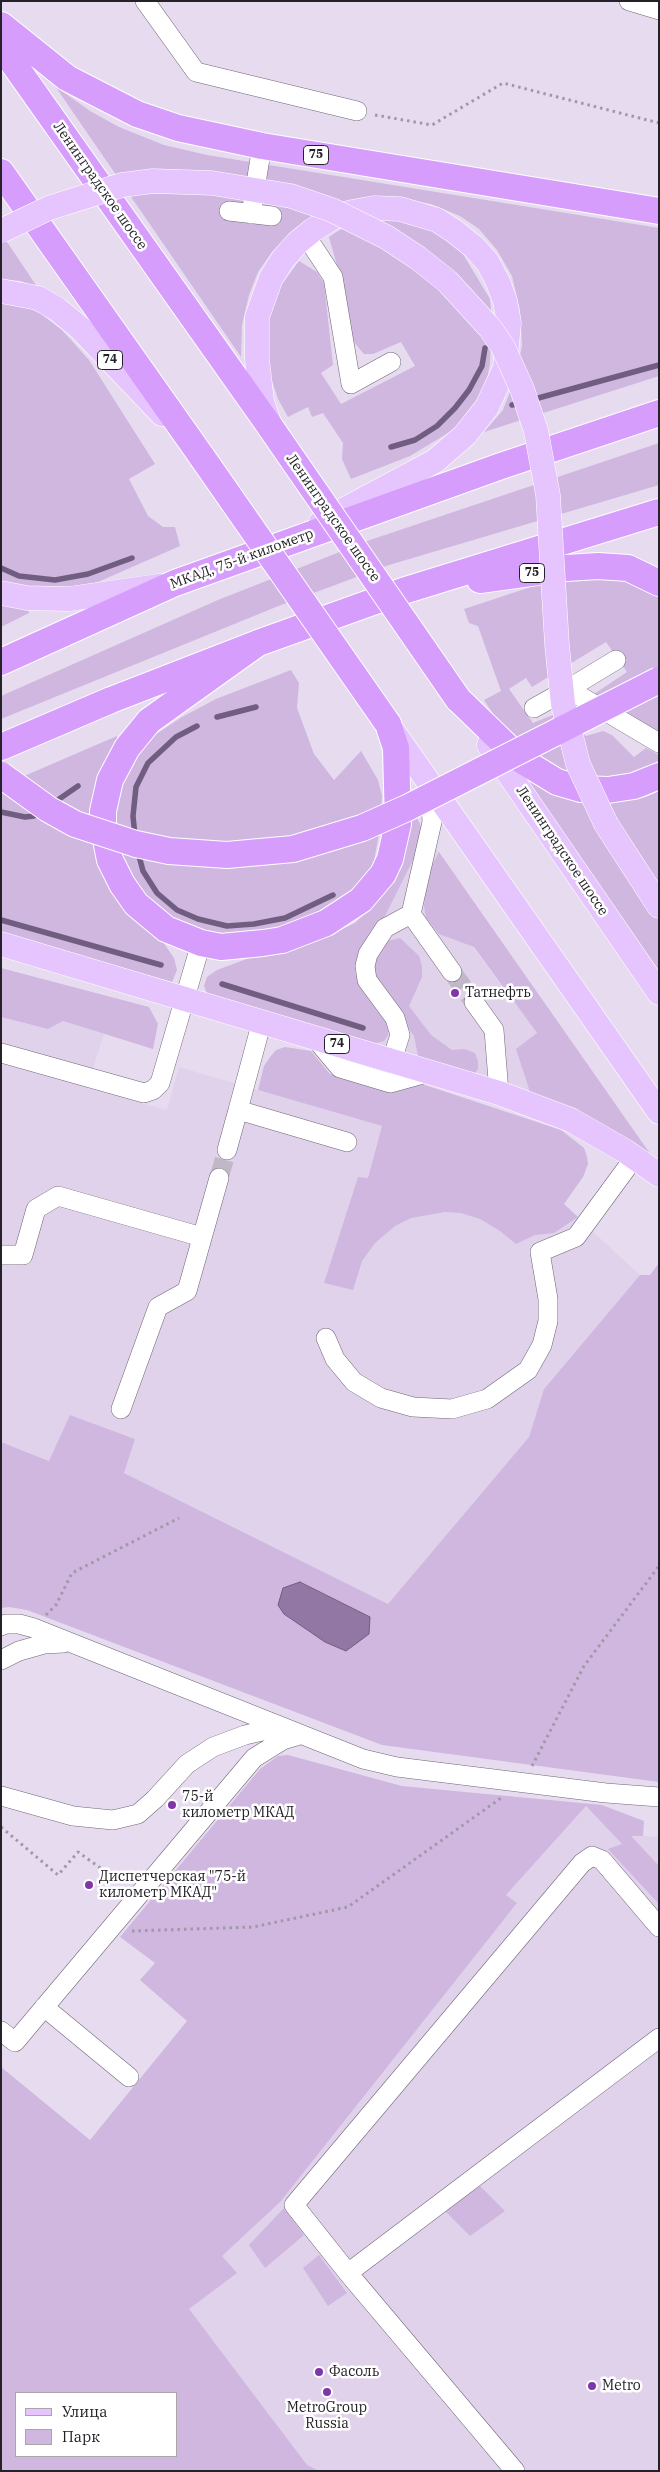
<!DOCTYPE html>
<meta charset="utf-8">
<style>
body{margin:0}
#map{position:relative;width:660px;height:2472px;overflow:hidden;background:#e7dcef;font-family:"IBM Plex Serif",serif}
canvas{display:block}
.frame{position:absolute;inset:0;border:2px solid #252128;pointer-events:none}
.legend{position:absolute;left:15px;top:2392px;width:162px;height:65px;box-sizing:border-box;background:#fff;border:1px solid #a8a6a9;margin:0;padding:6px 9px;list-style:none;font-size:15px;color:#252128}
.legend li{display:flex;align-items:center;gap:10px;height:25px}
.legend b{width:25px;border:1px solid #a8a6a9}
</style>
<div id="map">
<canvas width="660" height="2472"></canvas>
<div class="frame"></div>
<ul class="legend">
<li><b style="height:6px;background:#e6c4fd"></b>Улица</li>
<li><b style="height:14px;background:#cfb7e0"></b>Парк</li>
</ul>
</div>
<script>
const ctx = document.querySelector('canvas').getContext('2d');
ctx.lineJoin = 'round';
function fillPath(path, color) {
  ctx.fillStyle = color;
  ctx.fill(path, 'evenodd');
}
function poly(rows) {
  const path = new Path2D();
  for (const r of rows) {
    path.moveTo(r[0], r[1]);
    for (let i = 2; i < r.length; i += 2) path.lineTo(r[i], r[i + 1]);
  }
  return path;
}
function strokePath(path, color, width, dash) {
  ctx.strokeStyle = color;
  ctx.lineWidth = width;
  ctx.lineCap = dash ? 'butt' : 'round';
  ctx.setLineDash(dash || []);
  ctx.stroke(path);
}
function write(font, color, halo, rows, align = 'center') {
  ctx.font = font + ' "IBM Plex Serif",serif';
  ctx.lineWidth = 5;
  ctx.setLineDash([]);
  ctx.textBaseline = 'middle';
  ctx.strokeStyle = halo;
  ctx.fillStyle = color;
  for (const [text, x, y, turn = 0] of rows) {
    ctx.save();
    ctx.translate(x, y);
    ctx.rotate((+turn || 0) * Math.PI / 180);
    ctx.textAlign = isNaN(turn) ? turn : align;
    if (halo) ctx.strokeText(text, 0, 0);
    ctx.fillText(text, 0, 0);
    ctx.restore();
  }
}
fillPath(poly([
 [423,831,439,852,431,867,473,947,537,1033,531,1095,369,1045,355,972,356,962],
 [1,1017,48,1029,63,1021,104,1034,87,1088,167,1110,179,1067,382,1126,563,1204,640,1275,544,1389,529,1437,388,1604,124,1473,135,1439,70,1415,50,1461,1,1442],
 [586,1806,622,1844,631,1835,659,1837,659,2471,125,2471,176,2456,176,2393,98,2393,517,1904,506,1895]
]), '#e1d2ec');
fillPath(poly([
 [55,86,90,111,119,127,164,145,207,155,659,228,659,376,484,432,503,410,516,376,522,345,520,310,512,276,497,250,479,229,460,216,431,204,404,199,355,199,328,208,288,236,272,252,258,272,249,295,242,325,241,357],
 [369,219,399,220,433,230,463,254,490,299,492,321,490,363,487,381,481,394,453,430,410,456,351,479,342,459,343,443,323,413,312,417,308,407,288,417,278,399,269,372,265,339,270,311,282,284,299,261,317,272,324,283,333,365,321,373,341,404,415,366,401,342,373,354,364,354,353,341,343,287,329,237,341,229],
 [1,233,38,288,21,281,1,279],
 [1,303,27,307,41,314,62,330,89,360,155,464,129,479,148,516,163,527,175,527,180,546,98,582,60,588,28,587,1,581],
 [659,443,659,485,389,565,276,607,1,719,1,696,218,600,370,540],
 [572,576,619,578,659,595,659,733,591,696,627,672,606,642,532,687,526,678,509,689,533,723,555,714,586,736,603,731,612,735,634,757,646,748,659,755,659,760,643,771,618,780,553,771,503,729,484,700,501,691,478,626,469,623,464,609,543,583],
 [1,605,28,609,29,613,1,627],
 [291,670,299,683,297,708,314,754,334,780,361,751,378,780,382,796,380,828,374,861,366,881,354,896,287,928,240,937,185,927,142,895,122,863,115,823,117,799,125,777,136,756,155,735,182,717,216,699],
 [117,736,113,893,133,920,163,942,174,958,177,970,172,982,1,934,1,786],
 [523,778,553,792,612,802,646,797,659,791,659,971],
 [414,811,423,831,415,856,381,924,360,952,356,962,355,972,358,981,389,1026,388,1035,384,1041,369,1045,207,994,204,986,207,977,217,970,252,957,319,940,355,923,379,900,395,872],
 [439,852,658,1165,531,1095,516,1049,537,1033,474,947,439,934,426,918,424,906,426,889,431,867],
 [400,938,419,956,422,966,422,977,409,1006,431,1035,452,1050,464,1049,475,1053,478,1061,478,1069,475,1073,469,1075,424,1061,418,1056,414,1036,379,987,374,977,373,966,377,954,387,941],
 [1,968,149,1007,158,1024,153,1049,63,1021,48,1029,1,1017],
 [285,1047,311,1051,330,1074,390,1092,422,1084,561,1130,584,1148,587,1157,588,1164,583,1177,564,1204,578,1217,554,1233,535,1235,516,1244,500,1231,480,1219,461,1213,445,1212,411,1218,395,1226,375,1243,362,1261,353,1290,324,1283,358,1177,368,1178,382,1126,258,1090,264,1066,270,1057,276,1050],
 [659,1263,659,1782,382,1745,27,1610,9,1607,1,1608,1,1442,49,1461,70,1415,135,1439,124,1473,388,1604,529,1437,544,1389,640,1275,650,1275],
 [301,1582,370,1617,278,1605],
 [288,1755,402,1786,602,1805,644,1821,643,1836,631,1836,659,1866,659,1904,608,1849,622,1844,586,1806,506,1895,517,1903,280,2202,222,2256,237,2273,189,2309,307,2465,319,2471,1,2471,1,2067,90,2140,187,2021,140,1980,155,1963,120,1937,260,1769,278,1756],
 [176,2393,176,2456,16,2456,16,2393],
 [480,2186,505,2211,470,2236,445,2211],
 [284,2208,304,2235,265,2268,249,2245],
 [319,2255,347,2293,328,2306,303,2268]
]), '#cfb7e0');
const water = poly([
 [300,1582,370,1617,369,1634,346,1651,325,1642,284,1614,278,1605,283,1588,300,1582]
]);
fillPath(water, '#9277a5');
strokePath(water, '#715d80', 1);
strokePath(poly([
 [531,400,659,365],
 [512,405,522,403],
 [391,447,415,440,437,426,455,408,469,390,482,366,485,348],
 [1,568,19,576,55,580,88,574,132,558],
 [217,717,256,707],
 [52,804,78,786],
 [1,812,25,817,34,816,40,812],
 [135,836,133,816,136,787,148,763,176,737,197,726],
 [138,852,143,871,157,893,177,910,198,919,227,926,254,924,285,918,333,895],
 [1,920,161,965],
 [222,984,363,1028]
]), '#715d80', 5.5);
strokePath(poly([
 [452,972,474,1002],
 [219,1178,227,1150]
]), '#c0b7c7', 19, [19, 9]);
const minor = poly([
 [145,1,196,72,357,111],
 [629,1,659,10],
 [229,211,272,216],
 [251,214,262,146],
 [306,236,333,277,351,384,391,362],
 [616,660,568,689,659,743],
 [534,708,568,689],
 [430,784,432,822,411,914,452,972],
 [474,1002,494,1030,499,1093],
 [262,1021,238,1110,347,1142],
 [314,1037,340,1068,390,1083,430,1072],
 [1,1053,144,1093,153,1090,160,1083,201,943],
 [392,1060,400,1035,395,1018,367,980,365,966,368,954,385,928,411,914],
 [227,1150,238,1110],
 [1,1255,23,1255,36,1209,58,1196,202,1237],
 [326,1338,335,1359,354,1382,381,1398,413,1407,452,1409,487,1399,528,1370,542,1345,548,1321,548,1299,540,1252,576,1237,634,1158],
 [121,1409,158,1307,187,1291,219,1178],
 [1,1626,6,1624,19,1624,34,1628,363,1759,397,1767,606,1793,659,1797],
 [1,1660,19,1651,44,1644,64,1643],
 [1,1796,73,1816,113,1820,138,1814,155,1799,187,1764,213,1747,245,1735,280,1727],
 [44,2007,129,2077],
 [1,2031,15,2042,254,1758,283,1740,300,1735],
 [348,2273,659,2038],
 [515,2471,348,2273,294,2205,582,1863,592,1856,602,1860,659,1927]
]);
const major = poly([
 [1,291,38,298,57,309,80,328,162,414],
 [269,422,262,402,257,359,257,317,271,278,283,259,297,243,313,230,332,218,352,212,374,208,400,209,437,220,454,231,474,247,488,263,498,282,505,301,509,323,505,368,487,407,465,435,435,461,321,522],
 [1,593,27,598,69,599,159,586],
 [390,727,659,1112],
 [489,745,659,993],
 [606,824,659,906],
 [1,944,499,1093,571,1120,625,1151,659,1175]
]);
const highway = poly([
 [1,25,67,78,137,114,178,128,262,146,659,211],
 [1,46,271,428],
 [1,172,202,457],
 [480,580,567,568,598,566,628,568,659,583],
 [258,643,149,721,127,748,110,780,103,811,103,825,110,860,122,884,136,904,166,929,201,943,221,947,263,943,282,940,326,923,361,900,383,874,390,859,398,824,396,748,388,724],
 [1,662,175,583,501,466,659,413],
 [458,699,521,760,557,782,581,789,608,790,634,786,659,776],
 [1,747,111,700,258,643,403,591,659,512]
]);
strokePath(minor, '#6f6676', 20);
strokePath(major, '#fff', 25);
strokePath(highway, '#fff', 28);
strokePath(poly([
 [375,115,432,125,503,83,659,123],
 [46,1615,56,1605,72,1573,179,1518],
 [532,1766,584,1666,659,1566],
 [1,1827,58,1875,78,1852,106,1872,133,1873],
 [132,1931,253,1927,348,1907,501,1798]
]), '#a198a7', 3, [2.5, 4]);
strokePath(minor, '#fff', 19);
strokePath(major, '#e6c4fd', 24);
strokePath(highway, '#d69dfc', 26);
const majorBridge = poly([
 [1,231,49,208,122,185,153,181,212,183,291,196,332,210,386,237,418,258,447,281,490,328,503,347,522,389,536,431,548,495,557,645,563,704,578,764,606,824]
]);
const highwayBridge = poly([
 [271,428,458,699],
 [202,457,388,724],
 [1,775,48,809,75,824,136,844,169,851,227,855,293,849,362,828,407,808,659,680]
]);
strokePath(majorBridge, '#fff', 25, []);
strokePath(highwayBridge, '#fff', 28, []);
strokePath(majorBridge, '#e6c4fd', 24);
strokePath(highwayBridge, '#d69dfc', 26);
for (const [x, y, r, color] of [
 [455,993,5,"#8036a8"],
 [172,1805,5,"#8036a8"],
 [89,1885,5,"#8036a8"],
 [319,2372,5,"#8036a8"],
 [592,2386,5,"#8036a8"],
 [327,2392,5,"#8036a8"]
]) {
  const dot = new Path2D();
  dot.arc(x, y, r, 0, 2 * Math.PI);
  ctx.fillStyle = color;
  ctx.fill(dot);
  strokePath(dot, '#fff', 2);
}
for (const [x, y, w] of [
 [316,155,25],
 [110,360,25],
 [532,573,25],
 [337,1044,25]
]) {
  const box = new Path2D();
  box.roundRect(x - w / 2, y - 9.5, w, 19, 4);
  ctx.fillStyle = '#fff';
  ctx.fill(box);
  strokePath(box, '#252128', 1);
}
write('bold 12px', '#252128', null, [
 ["75",316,155],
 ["74",110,360],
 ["75",532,573],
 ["74",337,1044]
]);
write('14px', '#252128', '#fff', [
 ["Ленинградское шоссе",100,186,55],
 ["Ленинградское шоссе",333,518,55],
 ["МКАД, 75-й километр",242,559,-20],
 ["Ленинградское шоссе",562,851,56]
]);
write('14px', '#252128', '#fff', [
 ["Татнефть",465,993],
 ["75-й",182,1797],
 ["километр МКАД",182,1813],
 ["Диспетчерская \"75-й",99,1877],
 ["километр МКАД\"",99,1893],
 ["Фасоль",329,2372],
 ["Metro",602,2386],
 ["MetroGroup",327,2408,"center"],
 ["Russia",327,2424,"center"]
], 'left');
</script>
